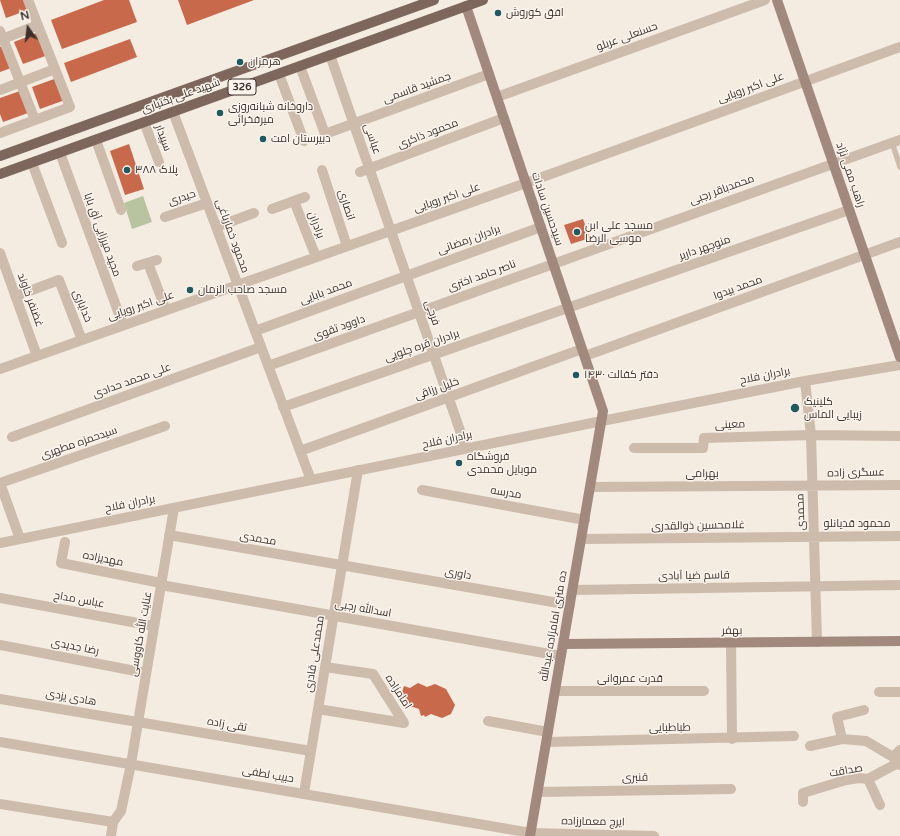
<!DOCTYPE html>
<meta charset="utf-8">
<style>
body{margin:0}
#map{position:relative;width:900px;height:836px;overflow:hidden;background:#f4ebe1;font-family:"Varela Round",sans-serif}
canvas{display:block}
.north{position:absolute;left:8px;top:8px;width:40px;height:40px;-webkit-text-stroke:3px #fbf5ee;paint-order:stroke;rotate:346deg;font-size:11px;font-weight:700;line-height:16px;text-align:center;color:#3b302b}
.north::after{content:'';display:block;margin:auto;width:14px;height:18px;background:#3b302b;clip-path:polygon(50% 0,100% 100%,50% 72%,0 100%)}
</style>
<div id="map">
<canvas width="900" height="836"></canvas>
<div class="north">N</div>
</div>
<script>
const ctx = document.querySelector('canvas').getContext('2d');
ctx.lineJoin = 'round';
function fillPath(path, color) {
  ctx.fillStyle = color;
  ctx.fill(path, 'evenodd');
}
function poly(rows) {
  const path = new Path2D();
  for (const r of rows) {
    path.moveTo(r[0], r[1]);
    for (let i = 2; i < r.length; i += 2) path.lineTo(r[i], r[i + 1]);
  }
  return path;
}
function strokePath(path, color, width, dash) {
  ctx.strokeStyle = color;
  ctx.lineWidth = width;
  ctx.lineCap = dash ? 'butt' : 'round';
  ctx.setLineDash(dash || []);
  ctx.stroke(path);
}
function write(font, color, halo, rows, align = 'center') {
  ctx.font = font + ' "Varela Round",Cairo,sans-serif';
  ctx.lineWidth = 3;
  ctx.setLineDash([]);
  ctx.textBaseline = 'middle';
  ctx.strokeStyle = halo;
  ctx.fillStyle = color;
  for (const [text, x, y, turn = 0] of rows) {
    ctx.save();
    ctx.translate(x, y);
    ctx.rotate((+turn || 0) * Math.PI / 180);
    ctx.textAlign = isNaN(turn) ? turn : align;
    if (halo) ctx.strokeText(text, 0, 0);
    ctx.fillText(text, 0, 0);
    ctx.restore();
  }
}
fillPath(poly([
 [143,196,152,222,132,229,124,203]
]), '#b8c4a0');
fillPath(poly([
 [0,0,28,0,31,9,6,18],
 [104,0,129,0,137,22,62,49,51,20],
 [178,0,254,0,187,25],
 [39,32,48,55,23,64,14,42],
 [130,39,137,57,71,82,64,63],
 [3,46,11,68,0,72,0,47],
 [57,78,65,100,40,109,32,87],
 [20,91,28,113,3,122,0,114,0,98],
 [129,144,144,189,125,195,110,151],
 [583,219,590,238,571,244,564,225],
 [418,683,427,687,435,684,446,689,455,705,451,714,442,718,431,714,425,717,424,715,421,716,419,709,410,706,407,699,401,695,404,686,410,688]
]), '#c8694b');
strokePath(poly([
 [892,142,900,167]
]), '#cdbbac', 5.5);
strokePath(poly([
 [0,31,35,120],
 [0,40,38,25],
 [330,55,466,448],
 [300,66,325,134,489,74],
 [279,74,304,141],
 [0,90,55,69],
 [497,97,765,0],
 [173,112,311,480],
 [144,122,159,162],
 [0,133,70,107,28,0],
 [96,140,121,210],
 [60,153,123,325],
 [32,163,62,243],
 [322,170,347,246],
 [360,172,504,118],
 [294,201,316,257],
 [272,209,305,197],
 [165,217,207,203],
 [216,227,254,213],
 [0,253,37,356],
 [148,263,166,310],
 [137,266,157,260],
 [16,296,59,280,82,340],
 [255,331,541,227],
 [585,356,900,242],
 [268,366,900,140],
 [0,369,526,183,900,47],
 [805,381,811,435,817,642],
 [283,407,849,210],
 [12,437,261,347],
 [634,448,703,448,704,438,811,435,900,436],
 [300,451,582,349],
 [0,483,165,426],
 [0,483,20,539],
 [591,487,900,485],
 [422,490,585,520],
 [169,535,570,605],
 [582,539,900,536],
 [65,542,61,563,161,583],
 [0,543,602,421,805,381,900,365],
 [161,585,561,656],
 [573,590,900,585],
 [0,598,154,626],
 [731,643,732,739],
 [0,645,146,673],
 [325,667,373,674,404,723],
 [555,691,704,691],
 [879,692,900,692],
 [0,699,311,751],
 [318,709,404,723],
 [488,721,548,732],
 [842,739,837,717,864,710],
 [0,742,531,833,654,836],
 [547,742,794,736],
 [810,746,842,739,866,741,893,757,900,765],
 [893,757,900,750],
 [868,779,880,805],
 [538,792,731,789],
 [304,793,358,470],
 [803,802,803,793,846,780,859,778,868,779,898,763],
 [0,804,113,822],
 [111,836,113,822,121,811,131,764,174,508]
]), '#cdbbac', 10);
strokePath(poly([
 [777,0,900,357],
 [466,6,603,411,530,836],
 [564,644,900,641]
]), '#a18a7d', 10);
strokePath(poly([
 [0,156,434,0],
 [0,174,483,0]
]), '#7d675c', 10);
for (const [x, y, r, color] of [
 [498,13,4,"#1f5a5e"],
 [240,62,4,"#1f5a5e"],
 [220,113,4,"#1f5a5e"],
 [263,139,4,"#1f5a5e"],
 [127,170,4,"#1f5a5e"],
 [577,232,4,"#1f5a5e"],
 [190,290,4,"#1f5a5e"],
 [576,375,4,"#1f5a5e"],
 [795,408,5,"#1f5a5e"],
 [459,463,4,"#1f5a5e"]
]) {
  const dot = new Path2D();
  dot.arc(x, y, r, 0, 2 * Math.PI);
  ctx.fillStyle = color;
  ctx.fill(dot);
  strokePath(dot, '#fbf5ee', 1.5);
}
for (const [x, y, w] of [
 [242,87,28]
]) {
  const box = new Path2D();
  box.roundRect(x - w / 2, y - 8, w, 16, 3);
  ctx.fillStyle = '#fbf5ee';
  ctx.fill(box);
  strokePath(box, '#3b302b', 1);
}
write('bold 10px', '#3b302b', null, [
 ["326",242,87]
]);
write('11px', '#3b302b', '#fbf5ee', [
 ["افق کوروش",506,13],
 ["هرمزان",248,62],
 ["داروخانه شبانه‌روزی",228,107],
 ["میرفخرائی",228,120],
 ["دبیرستان امت",271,139],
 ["پلاک ۳۸۸",135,170],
 ["مسجد علی ابن",585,226],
 ["موسی الرضا",585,239],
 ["مسجد صاحب الزمان",198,290],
 ["دفتر کفالت ۱۴۳۰",584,375],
 ["کلینیک",804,402],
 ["زیبایی الماس",804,415],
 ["فروشگاه",467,457],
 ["موبایل محمدی",467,470]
], 'left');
write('11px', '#3b302b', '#fbf5ee', [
 ["حسنعلی عربلو",627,37,-20],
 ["جمشید قاسمی",417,88,-20],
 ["علی اکبر رویایی",751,88,-20],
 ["شهید علی بختیاری",181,96,-20],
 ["محمود ذاکری",428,134,-21],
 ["سپیدار",163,138,70],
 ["عباسی",372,139,71],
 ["راهب ممی نژاد",850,175,71],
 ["محمدباقر رجبی",722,190,-20],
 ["حیدری",182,198,-18],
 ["علی اکبر رویایی",447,198,-19],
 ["انصاری",346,205,72],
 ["سیدحسین سادات",547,209,71],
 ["برادران",316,225,69],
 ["مجید میرزایی آق بابا",102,235,70],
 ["محمود خمارباغی",232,236,70],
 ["برادران رمضانی",469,240,-20],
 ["منوچهر داربر",705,248,-19],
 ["ناصر حامد اختری",482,276,-20],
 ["محمد بیدوا",738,288,-20],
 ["محمد بابایی",326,292,-20],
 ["غضنفر خاوند",30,300,70],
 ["خدایاری",82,306,68],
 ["علی اکبر رویایی",141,306,-19],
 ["فرجی",432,313,71],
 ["داوود تقوی",339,328,-20],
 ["برادران قره چلویی",422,346,-19],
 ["برادران فلاح",765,376,-11],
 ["علی محمد حدادی",132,381,-20],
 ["خلیل رزاقی",437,389,-20],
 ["معینی",730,425,-2],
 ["برادران فلاح",447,440,-12],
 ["سیدحمزه مطهری",79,443,-19],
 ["عسگری زاده",856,473,-1],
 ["بهرامی",702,474],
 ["مدرسه",506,493,10],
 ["برادران فلاح",130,504,-11],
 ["محمدی",801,512,-92],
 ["محمود قدیانلو",857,524],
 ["غلامحسین ذوالقدری",698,526,-1],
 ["محمدی",258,539,10],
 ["مهدیزاده",103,559,11],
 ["داوری",458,574,10],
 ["قاسم ضیا آبادی",694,576,-1],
 ["عباس مداح",79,600,10],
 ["اسدالله رجبی",363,609,10],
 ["ده متری امامزاده عبدالله",554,626,-80],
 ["بهفر",732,631,-1],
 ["عنایت‌ الله کاووسی",141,634,-80],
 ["رضا جدیدی",75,647,11],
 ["محمدعلی قادری",315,654,-81],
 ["قدرت عمروانی",630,679],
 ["امامزاده",398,692,57],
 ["هادی یزدی",71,698,10],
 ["تقی زاده",227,725,10],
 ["طباطبایی",670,728,-1],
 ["صداقت",846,771,-10],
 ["حبیب لطفی",268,775,10],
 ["قنبری",635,778,-1],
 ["ایرج معمارزاده",593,822,1]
]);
</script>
